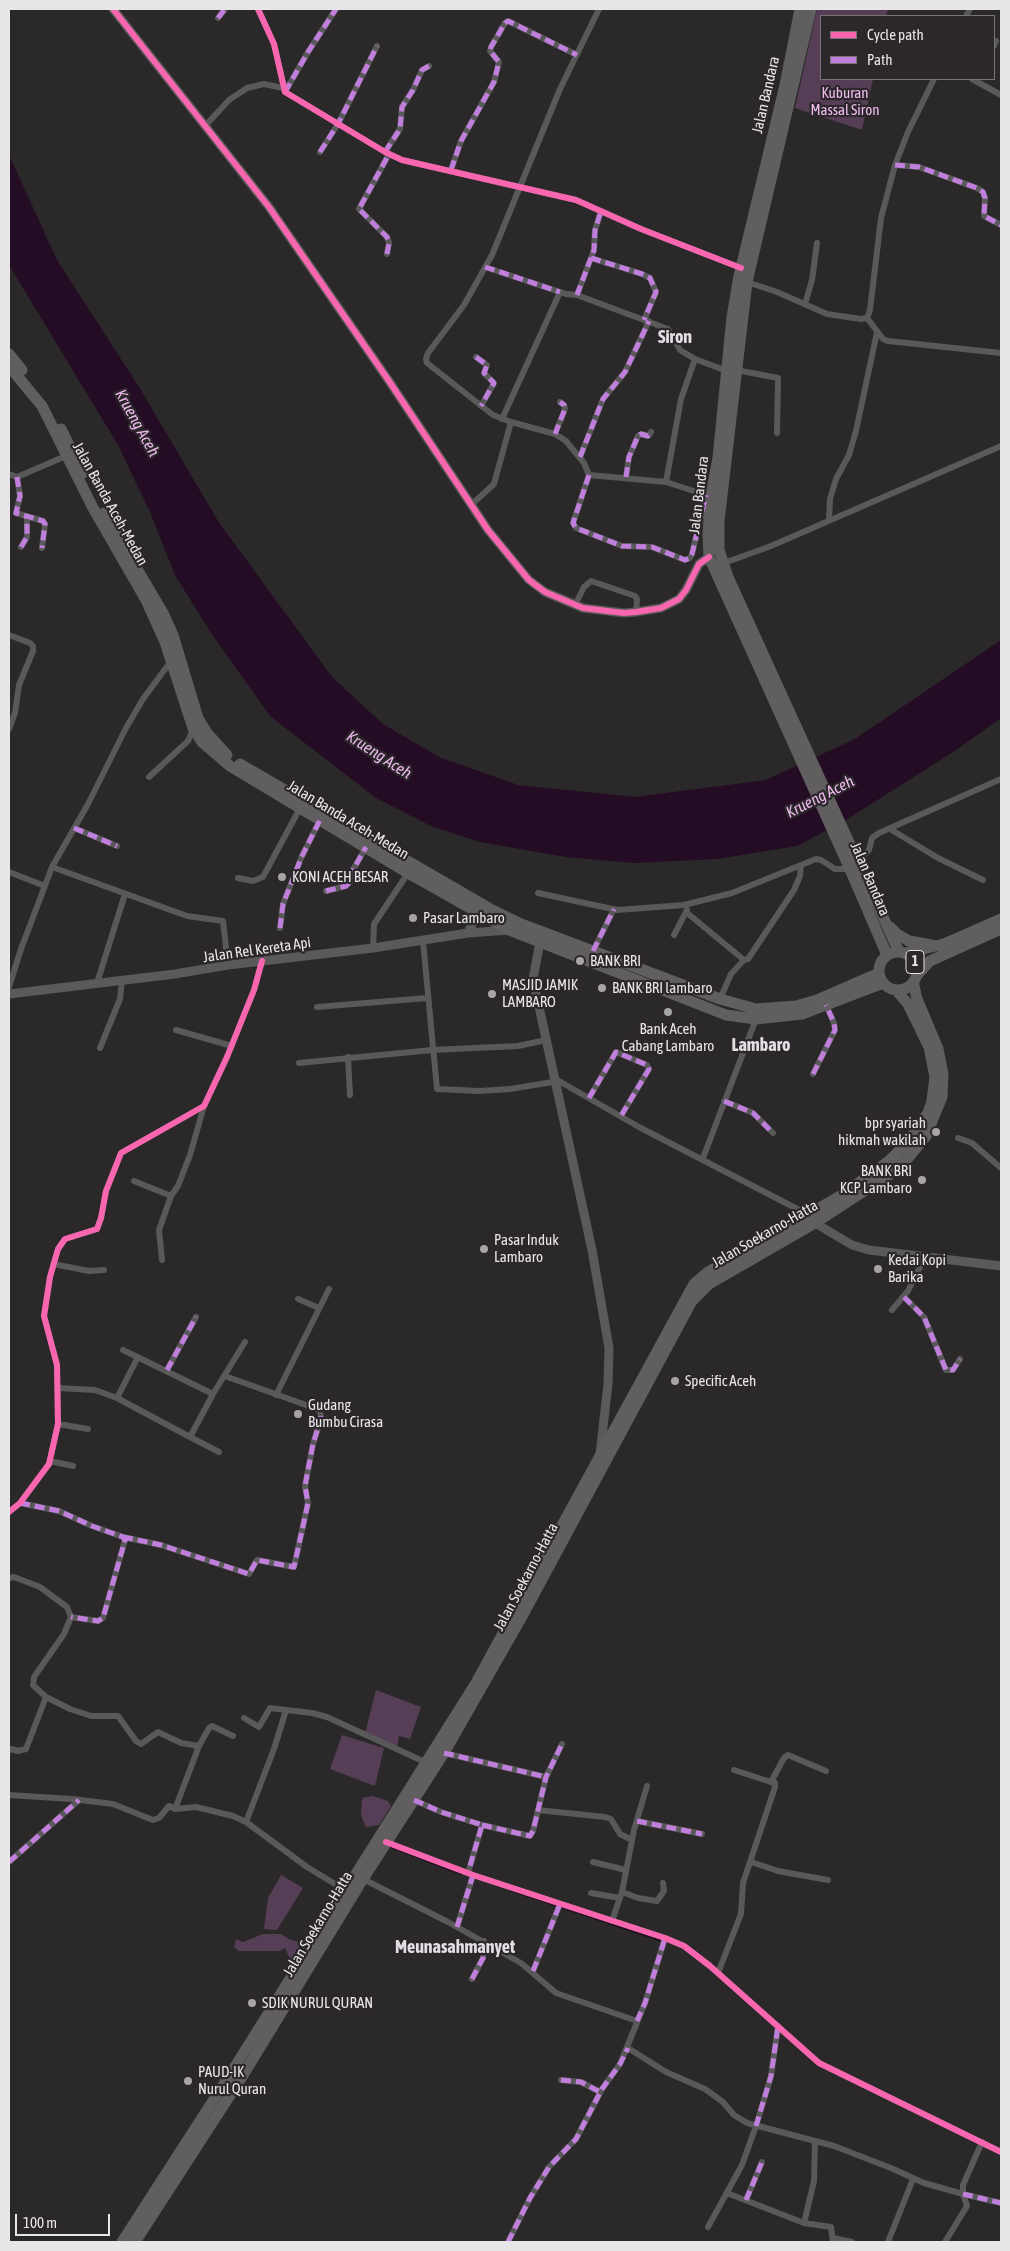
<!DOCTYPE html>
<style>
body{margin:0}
#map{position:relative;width:1010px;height:2251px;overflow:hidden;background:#2a2829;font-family:"Asap Condensed",sans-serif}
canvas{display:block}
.frame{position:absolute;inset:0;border:10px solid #e8e6e8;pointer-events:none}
.legend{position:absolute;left:820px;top:15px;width:175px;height:65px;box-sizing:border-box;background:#2b272a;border:1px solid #777376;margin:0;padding:6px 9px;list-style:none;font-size:15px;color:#e8e6e8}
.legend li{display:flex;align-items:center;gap:10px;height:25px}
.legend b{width:25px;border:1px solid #777376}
.scale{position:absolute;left:15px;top:2214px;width:95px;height:22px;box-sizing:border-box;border:2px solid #e8e6e8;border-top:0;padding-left:6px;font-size:15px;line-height:18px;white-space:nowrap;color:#e8e6e8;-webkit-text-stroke:4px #2b272a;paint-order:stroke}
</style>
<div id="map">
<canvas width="1010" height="2251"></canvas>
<div class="frame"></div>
<ul class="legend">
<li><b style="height:6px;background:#f766af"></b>Cycle path</li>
<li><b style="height:6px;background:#c07fdc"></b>Path</li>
</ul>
<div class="scale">100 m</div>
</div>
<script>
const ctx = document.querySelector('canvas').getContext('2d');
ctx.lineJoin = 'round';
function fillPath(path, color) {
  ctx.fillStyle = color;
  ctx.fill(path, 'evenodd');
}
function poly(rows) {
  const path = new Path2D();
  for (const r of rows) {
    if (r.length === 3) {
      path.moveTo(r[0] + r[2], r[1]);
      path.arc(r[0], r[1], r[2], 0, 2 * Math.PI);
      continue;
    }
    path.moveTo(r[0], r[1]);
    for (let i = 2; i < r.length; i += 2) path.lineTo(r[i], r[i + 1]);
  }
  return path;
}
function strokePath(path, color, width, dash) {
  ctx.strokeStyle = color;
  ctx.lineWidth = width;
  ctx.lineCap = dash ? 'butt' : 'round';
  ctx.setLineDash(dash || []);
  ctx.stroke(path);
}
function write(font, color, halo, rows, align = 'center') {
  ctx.font = font + ' "Asap Condensed",sans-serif';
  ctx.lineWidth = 4.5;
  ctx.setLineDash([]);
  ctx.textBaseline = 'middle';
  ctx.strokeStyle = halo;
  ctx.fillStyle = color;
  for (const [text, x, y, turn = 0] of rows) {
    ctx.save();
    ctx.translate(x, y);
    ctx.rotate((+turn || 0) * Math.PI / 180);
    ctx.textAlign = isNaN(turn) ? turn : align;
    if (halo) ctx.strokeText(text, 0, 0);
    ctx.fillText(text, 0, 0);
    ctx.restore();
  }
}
fillPath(poly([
 [817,9,888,9,886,16,821,16,821,79,873,79,862,130,795,108],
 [376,1690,421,1707,410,1739,399,1736,397,1749,365,1734],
 [342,1735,384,1748,375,1786,330,1769],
 [373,1796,388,1801,391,1806,379,1825,366,1827,361,1816,362,1798],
 [281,1875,303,1888,277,1930,264,1929,268,1898],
 [263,1934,281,1934,289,1939,299,1942,299,1953,290,1959,285,1948,280,1951,239,1951,234,1947,236,1939,243,1942]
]), '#553e56');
fillPath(poly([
 [9,155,57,260,139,387,218,521,332,677,383,724,439,757,518,785,635,797,766,780,855,739,1001,640,1001,718,953,752,846,820,797,846,717,859,634,863,566,857,480,842,431,826,376,798,270,716,211,633,175,575,150,512,118,445,9,265]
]), '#240c24');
strokePath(poly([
 [391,1847,461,1874],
 [510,1890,662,1941]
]), '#240c24', 2);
strokePath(poly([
 [258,9,274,44,285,92,385,152,402,160,576,200,641,229,741,268],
 [599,9,560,89,492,255,464,305,428,353,426,359,427,363,493,415,511,422,555,434,566,441,584,463,589,475,666,482],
 [966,16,970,9],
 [218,18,225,9],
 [994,46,996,41],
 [972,79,1001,95],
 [285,92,308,52,336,9],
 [206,125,229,100,247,88,264,84,283,88],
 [320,152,338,124,377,46],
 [385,152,400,129,402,107,413,90,422,70,429,66],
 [895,165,919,167,977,188,983,192,985,198,984,216,1001,225],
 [451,170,461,141,494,82,499,62,490,51,491,47,505,23,508,21,577,55],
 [387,254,389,243,387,237,359,209,389,154],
 [591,258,642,274,650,278,656,292,644,320],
 [485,267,566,294,577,295,668,329,680,350,695,359,681,399,666,482,706,495,711,494],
 [747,282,777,292,827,314,861,319,867,318],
 [577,295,594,250,595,230,601,211],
 [805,304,812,280,817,243],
 [867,318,870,310,881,218,895,165,908,132,934,79],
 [867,318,883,339,888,341,1001,353],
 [476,357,487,365,484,373,494,383,481,406],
 [695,359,727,371],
 [736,370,778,378,777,433],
 [502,419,560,292],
 [555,434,565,409,564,405,560,402],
 [580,457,603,399,625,372,649,321],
 [9,474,17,477,66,456],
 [589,475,573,523,576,528,622,546,652,547,685,560,690,558,692,554,706,495],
 [17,477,20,496,16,513,43,521,45,524,42,548],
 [626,477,629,457,638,436,641,434,648,436,651,432],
 [471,505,494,484,511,422],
 [829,520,830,499,836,479,849,455,856,431,877,332],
 [21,547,27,537,27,517],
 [724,563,771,546,1001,446],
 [575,605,584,587,591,581,635,596,637,599,636,612],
 [9,635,30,643,33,646,33,651,19,685,15,713,9,729],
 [149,777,188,741,193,729],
 [74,828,117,846],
 [890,829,938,858,983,880],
 [858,861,869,850,872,838,879,833,1001,779],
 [52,867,187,916,223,921,228,965],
 [9,872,45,886],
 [238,878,253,881,263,877,300,808],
 [326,891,346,886,350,882,353,870,366,847],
 [538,893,617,910,684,905,732,893,816,859,821,860,835,869,844,869,849,867],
 [686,912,744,960,748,959,794,890,800,876,801,865],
 [280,928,283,904,302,856,320,820],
 [674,935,687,910],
 [423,941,437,1089,479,1091,510,1089,559,1081,639,1127,807,1214],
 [373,948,374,924,408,873],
 [593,951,614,909],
 [97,983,125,894],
 [9,987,21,949,52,867,88,804,126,728,143,699,171,661],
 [720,999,731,974,744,960],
 [317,1007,427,998],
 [176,1030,232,1046],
 [100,1048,120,999,122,980],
 [348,1057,350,1095],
 [299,1063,432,1050,518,1046,546,1040],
 [813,1074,835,1030,834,1023,826,1005],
 [589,1098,616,1052,647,1065,649,1069,621,1116],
 [724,1101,753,1113,773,1133],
 [958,1138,972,1143,1001,1168],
 [703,1158,756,1019],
 [134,1181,171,1196],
 [162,1260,159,1230,171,1196,178,1186,190,1155,204,1106],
 [53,1264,89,1271,104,1270],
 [904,1297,924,1317,946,1370,953,1370,960,1359],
 [298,1299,319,1308],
 [892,1310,908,1291,925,1257],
 [123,1350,213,1394],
 [167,1370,196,1317],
 [58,1388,95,1390,117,1398,190,1437,213,1394,245,1342],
 [276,1395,329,1289],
 [117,1398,138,1357],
 [58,1424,88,1429],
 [190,1437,219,1452],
 [50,1461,73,1466],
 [20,1503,59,1511,92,1526,123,1537,125,1540,103,1618,98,1621,71,1617],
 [9,1512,20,1503,49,1464,58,1424,57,1365,44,1316,50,1277,58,1249,65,1239,97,1229,101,1218,106,1191,121,1153,204,1106,227,1057,254,990,262,961],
 [123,1537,161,1545,249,1574,257,1560,294,1567,308,1503,305,1486,313,1444,321,1418,320,1410,225,1376],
 [9,1578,14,1577,40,1587,67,1607,71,1617,64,1634,34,1677,33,1685,46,1697,26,1749,18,1751,11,1749,9,1751],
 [46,1697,70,1709,91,1716,118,1716,136,1741,141,1744,158,1732,181,1743,199,1746,209,1728,212,1726,233,1736],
 [244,1718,259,1727,270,1708,286,1710],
 [444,1753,546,1777],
 [771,1782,784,1758,788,1755,826,1771],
 [9,1795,72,1799,113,1804,153,1820,159,1818,169,1806,175,1809,196,1807,233,1816,246,1822,307,1867,345,1890],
 [414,1800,441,1812,482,1825,468,1873],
 [175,1809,199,1746],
 [538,1810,605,1817,611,1819,620,1834,632,1840],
 [637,1821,702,1834],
 [246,1822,274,1749,286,1710,312,1713,327,1717,427,1763],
 [482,1825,530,1836,533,1831,546,1777,562,1744],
 [386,1842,473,1875,665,1938,684,1946,710,1966,819,2063,1001,2152],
 [9,1862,79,1800],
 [593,1862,626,1870],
 [751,1862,778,1871,828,1880],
 [363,1879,448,1922,521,1963,556,1993,637,2021],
 [622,1892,638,1898,657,1901,664,1891,663,1883],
 [591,1893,620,1898],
 [612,1921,622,1892,634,1830,647,1786],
 [457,1927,473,1875],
 [533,1971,560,1904],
 [718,1973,741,1914,743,1883,775,1787,775,1783,771,1782,734,1770],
 [472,1979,483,1958,484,1941],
 [628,2048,666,2072,705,2089,723,2102,734,2115,747,2123,834,2146,891,2168,924,2183,963,2194,967,2206,945,2242],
 [561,2080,581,2082,600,2092],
 [982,2142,963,2185,963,2194,1001,2203],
 [727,2193,804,2223,814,2181,815,2141],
 [746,2200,762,2162],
 [804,2223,831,2227,833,2242],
 [708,2227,742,2165,756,2126,771,2076,778,2026],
 [833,2238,852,2242],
 [508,2242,530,2198,549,2167,576,2139,602,2089,620,2064,645,2003,665,1938],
 [888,2242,913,2179]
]), '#5a595a', 6);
strokePath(poly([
 [113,9,269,207,389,381,488,530,529,580,545,592,583,608,624,613,636,612,661,608,679,599,686,590,699,564,709,557],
 [468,933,474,920,473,910],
 [540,942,533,979,592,1250,609,1348,608,1384,600,1454],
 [9,994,175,974,228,965,373,948,468,933,509,930],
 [815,1223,852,1245,869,1250,1001,1266]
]), '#5b5a5b', 9);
strokePath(poly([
 [800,9,785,85,739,276,732,317,718,458,711,494,708,535,709,557,849,867,887,955],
 [811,9,747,282,719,521,719,550,728,577,899,952],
 [9,354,22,370],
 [9,366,42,406,93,508,146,600,165,642,193,728,202,742,230,766,408,873,509,930,726,1015,756,1019,802,1014,883,983],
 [61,429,83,473],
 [104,513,163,613,173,635,198,718,207,733,227,755],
 [240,764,494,911,521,924,720,999,756,1009,796,1006,817,1000,879,973],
 [890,927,897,934,909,941,932,945],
 [898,971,19],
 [906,953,944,944,1001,919],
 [917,975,930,961,1001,929],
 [122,2242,231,2073,476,1683,694,1284,708,1272,842,1195,889,1161,907,1143,928,1113,932,1101,935,1077,929,1047,908,1004,896,990],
 [135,2242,245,2072,363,1879,444,1753,525,1611,692,1301,709,1284,815,1223,889,1175,908,1158,926,1136,942,1097,943,1074,938,1049,917,999,913,982]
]), '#605e5f', 11);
strokePath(poly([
 [218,18,225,9],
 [285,92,308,52,336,9],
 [320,152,338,124,377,46],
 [385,152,400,129,402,107,413,90,422,70,429,66],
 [895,165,919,167,977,188,983,192,985,198,984,216,1001,225],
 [451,170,461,141,494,82,499,62,490,51,491,47,505,23,508,21,577,55],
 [387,254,389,243,387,237,359,209,389,154],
 [591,258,642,274,650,278,656,292,644,320],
 [485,267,560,292],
 [577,295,594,250,595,230,601,211],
 [476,357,487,365,484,373,494,383,481,406],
 [555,434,565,409,564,405,560,402],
 [580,457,603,399,625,372,649,321],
 [589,475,573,523,576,528,622,546,652,547,685,560,690,558,692,554,706,495],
 [17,477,20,496,16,513,43,521,45,524,42,548],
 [626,477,629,457,638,436,641,434,648,436,651,432],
 [21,547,27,537,27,517],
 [74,828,117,846],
 [326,891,346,886,350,882,353,870,366,847],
 [280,928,283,904,302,856,320,820],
 [593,951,614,909],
 [813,1074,835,1030,834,1023,826,1005],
 [589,1098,616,1052,647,1065,649,1069,621,1116],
 [724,1101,753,1113,773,1133],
 [904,1297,924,1317,946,1370,953,1370,960,1359],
 [167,1370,196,1317],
 [20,1503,59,1511,92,1526,123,1537,125,1540,103,1618,98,1621,71,1617],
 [123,1537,161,1545,249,1574,257,1560,294,1567,308,1503,305,1486,313,1444,321,1418,320,1410,316,1409],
 [444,1753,546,1777],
 [414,1800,441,1812,482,1825,468,1873],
 [637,1821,702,1834],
 [482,1825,530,1836,533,1831,546,1777,562,1744],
 [9,1862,79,1800],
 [457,1927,473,1875],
 [533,1971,560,1904],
 [472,1979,483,1958,484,1941],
 [637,2021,645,2003,665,1938],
 [561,2080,581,2082,600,2092],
 [756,2126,771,2076,778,2026],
 [963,2194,1001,2203],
 [746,2200,762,2162],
 [508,2242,530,2198,549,2167,576,2139,602,2089,620,2064,628,2048]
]), '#c07fdc', 5, [10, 5]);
strokePath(poly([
 [113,9,269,207,389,381,488,530,529,580,545,592,583,608,624,613,636,612,661,608,679,599,686,590,699,564,709,557],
 [258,9,274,44,285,92,385,152,402,160,576,200,641,229,741,268],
 [9,1512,20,1503,49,1464,58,1424,57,1365,44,1316,50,1277,58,1249,65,1239,97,1229,101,1218,106,1191,121,1153,204,1106,227,1057,254,990,262,961],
 [386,1842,473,1875,665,1938,684,1946,710,1966,819,2063,1001,2152]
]), '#f766af', 6);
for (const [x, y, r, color] of [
 [282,877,5,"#a6a4a5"],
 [413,918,5,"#a6a4a5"],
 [580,961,5,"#a6a4a5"],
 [602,988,5,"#a6a4a5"],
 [492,994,5,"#a6a4a5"],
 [668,1012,5,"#a6a4a5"],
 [936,1132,5,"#a6a4a5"],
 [922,1180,5,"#a6a4a5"],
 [484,1249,5,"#a6a4a5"],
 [878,1269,5,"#a6a4a5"],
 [675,1381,5,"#a6a4a5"],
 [298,1414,5,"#a6a4a5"],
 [252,2003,5,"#a6a4a5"],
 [188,2081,5,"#a6a4a5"]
]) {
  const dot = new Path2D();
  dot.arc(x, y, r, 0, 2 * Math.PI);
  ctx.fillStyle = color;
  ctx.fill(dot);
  strokePath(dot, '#2b272a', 2);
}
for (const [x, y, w] of [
 [915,962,18]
]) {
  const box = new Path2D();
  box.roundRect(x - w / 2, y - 11.5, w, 23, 4);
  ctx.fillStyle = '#2b272a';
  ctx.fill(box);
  strokePath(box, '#e8e6e8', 1);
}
write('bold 14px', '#e8e6e8', null, [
 ["1",915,962]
]);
write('15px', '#f1bdf1', '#2b272a', [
 ["Kuburan",845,93],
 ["Massal Siron",845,110]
]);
write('15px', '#e8e6e8', '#2b272a', [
 ["Jalan Bandara",766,95,-77],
 ["Jalan Bandara",699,495,-83],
 ["Jalan Banda Aceh-Medan",110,504,61],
 ["Jalan Banda Aceh-Medan",348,820,31],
 ["Jalan Bandara",870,879,67],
 ["Jalan Rel Kereta Api",257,950,-8],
 ["Jalan Soekarno-Hatta",765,1234,-30],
 ["Jalan Soekarno-Hatta",526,1577,-62],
 ["Jalan Soekarno-Hatta",318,1924,-59]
]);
write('15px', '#e8e6e8', '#2b272a', [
 ["KONI ACEH BESAR",292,877],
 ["Pasar Lambaro",423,918],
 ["BANK BRI",590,961],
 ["MASJID JAMIK",502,985],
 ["LAMBARO",502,1002],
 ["BANK BRI lambaro",612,988],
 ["Bank Aceh",668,1029,"center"],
 ["Cabang Lambaro",668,1046,"center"],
 ["bpr syariah",926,1123,"right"],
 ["hikmah wakilah",926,1140,"right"],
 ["BANK BRI",912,1171,"right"],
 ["KCP Lambaro",912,1188,"right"],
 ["Pasar Induk",494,1240],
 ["Lambaro",494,1257],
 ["Kedai Kopi",888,1260],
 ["Barika",888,1277],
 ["Specific Aceh",685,1381],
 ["Gudang",308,1405],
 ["Bumbu Cirasa",308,1422],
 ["SDIK NURUL QURAN",262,2003],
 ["PAUD-IK",198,2072],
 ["Nurul Quran",198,2089]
], 'left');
write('italic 16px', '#efbaef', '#2b272a', [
 ["Krueng Aceh",137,423,61],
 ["Krueng Aceh",379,755,33],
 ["Krueng Aceh",820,797,-27]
]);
write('bold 18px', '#e3dee3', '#2b272a', [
 ["Siron",675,337],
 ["Lambaro",761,1045],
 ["Meunasahmanyet",455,1947]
]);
</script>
